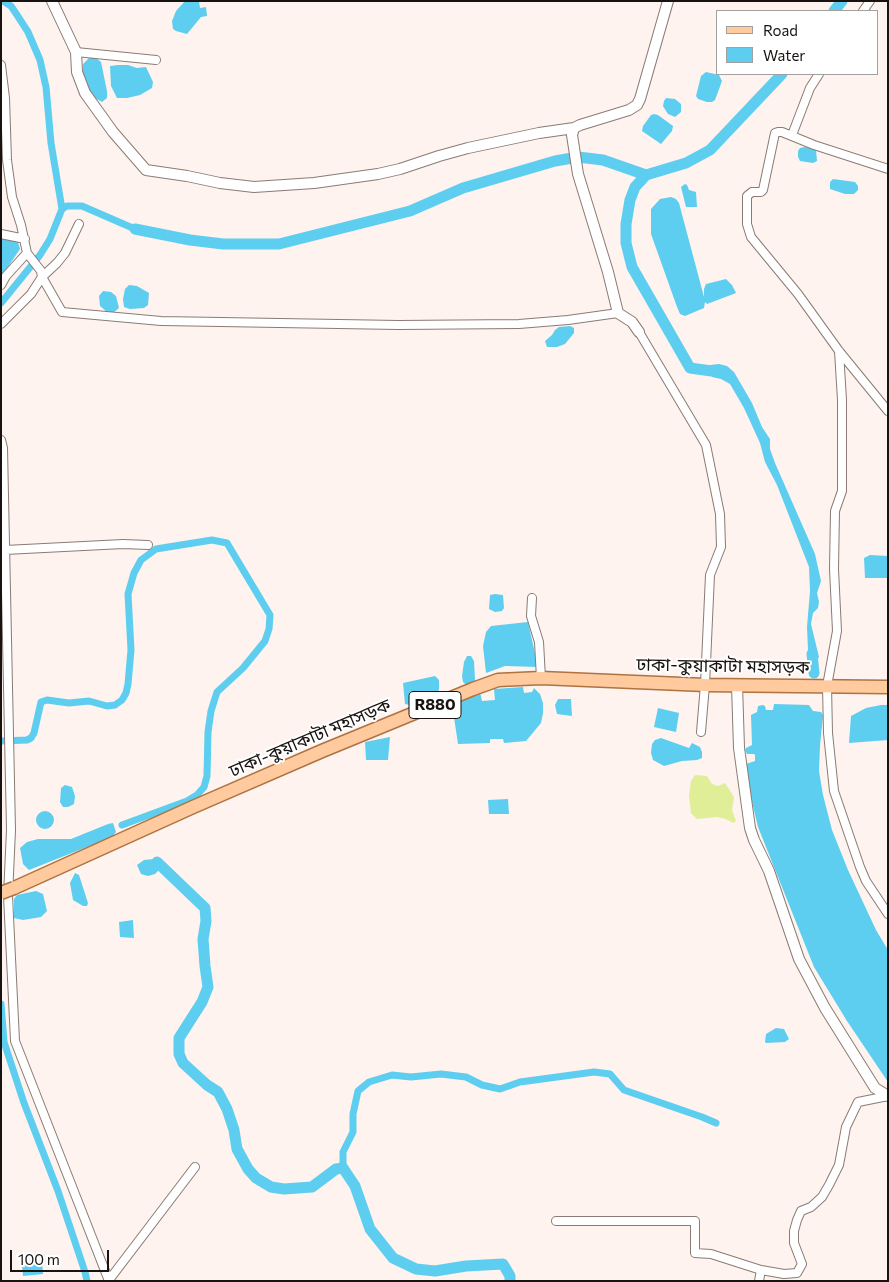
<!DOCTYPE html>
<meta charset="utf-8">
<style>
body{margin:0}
#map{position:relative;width:889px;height:1282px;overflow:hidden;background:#fef3ee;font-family:Commissioner,sans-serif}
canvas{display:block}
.frame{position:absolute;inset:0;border:2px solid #181310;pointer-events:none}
.legend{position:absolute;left:716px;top:10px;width:162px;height:65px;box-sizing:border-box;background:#fff;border:1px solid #a3a19f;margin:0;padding:6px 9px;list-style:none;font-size:15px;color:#181310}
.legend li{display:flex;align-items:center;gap:10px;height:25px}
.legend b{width:25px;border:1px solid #a3a19f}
.scale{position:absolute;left:10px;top:1250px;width:99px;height:22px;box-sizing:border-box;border:2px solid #181310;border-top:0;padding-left:6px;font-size:15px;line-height:18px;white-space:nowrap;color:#181310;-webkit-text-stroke:4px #fff;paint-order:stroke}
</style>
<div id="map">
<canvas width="889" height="1282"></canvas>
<div class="frame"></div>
<ul class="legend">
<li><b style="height:6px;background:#feca9e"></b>Road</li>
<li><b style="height:14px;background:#5dceef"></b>Water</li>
</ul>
<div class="scale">100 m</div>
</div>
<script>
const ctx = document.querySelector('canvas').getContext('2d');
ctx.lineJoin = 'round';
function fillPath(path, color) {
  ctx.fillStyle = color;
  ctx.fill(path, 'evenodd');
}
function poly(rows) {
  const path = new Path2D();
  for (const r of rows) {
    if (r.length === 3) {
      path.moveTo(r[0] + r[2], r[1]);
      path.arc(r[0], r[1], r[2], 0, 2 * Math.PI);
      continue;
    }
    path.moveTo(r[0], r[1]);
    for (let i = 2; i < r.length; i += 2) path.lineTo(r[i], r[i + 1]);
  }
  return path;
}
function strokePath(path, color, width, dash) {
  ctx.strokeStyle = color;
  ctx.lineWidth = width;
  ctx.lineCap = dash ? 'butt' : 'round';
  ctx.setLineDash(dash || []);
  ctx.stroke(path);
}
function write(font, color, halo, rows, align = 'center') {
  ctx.font = font + ' Commissioner,"Noto Sans Bengali",sans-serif';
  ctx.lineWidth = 4;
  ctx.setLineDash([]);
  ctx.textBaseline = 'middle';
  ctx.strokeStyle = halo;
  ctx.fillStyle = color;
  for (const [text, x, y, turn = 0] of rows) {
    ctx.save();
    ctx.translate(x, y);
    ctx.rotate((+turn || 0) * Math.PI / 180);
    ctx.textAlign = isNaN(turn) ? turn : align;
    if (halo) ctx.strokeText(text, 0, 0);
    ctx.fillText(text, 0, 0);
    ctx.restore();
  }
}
fillPath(poly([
 [695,775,707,776,712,784,718,786,725,783,734,797,732,810,736,821,733,823,726,819,717,817,697,819,691,813,689,795,691,781]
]), '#e0ee98');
fillPath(poly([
 [185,1,199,1,200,8,206,7,207,16,201,17,187,34,176,31,173,29,172,21,176,11],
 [90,57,96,58,101,62,107,91,107,98,102,102,95,98,90,91,83,73,83,64],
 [118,65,128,65,137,68,146,67,153,82,152,88,140,95,127,98,117,98,111,86,110,66],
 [706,72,719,75,722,81,715,100,712,102,707,102,698,99,696,96,701,76],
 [666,98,675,99,681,104,681,112,675,117,668,114,663,106,664,101],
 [654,114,658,115,673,126,672,131,661,144,642,131,643,126,651,115],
 [805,147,816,150,817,161,813,163,800,161,798,157,798,151,800,148],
 [833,179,855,182,858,186,858,190,854,194,845,194,830,189,830,182],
 [685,184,687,185,689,190,696,192,697,207,686,207,681,187],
 [671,197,676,199,679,203,704,297,704,289,706,284,726,279,732,285,736,293,707,304,705,302,704,308,685,316,680,314,677,307,651,234,651,209,660,199],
 [1,238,17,239,20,249,1,277],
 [129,285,137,286,149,293,148,305,144,308,130,309,124,307,123,299,125,289],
 [103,291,111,292,116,296,119,308,113,313,106,311,100,306,99,296],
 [570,326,574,328,574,333,565,344,557,347,547,347,545,341,552,335,555,330,559,327],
 [719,364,727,366,734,372,752,403,762,427,770,439,770,449,775,463,815,554,821,581,817,593,819,602,818,608,813,613,811,624,819,657,815,664,814,669,811,669,808,650,807,627,810,591,809,567,777,485,765,462,760,443,744,408,730,384,721,379,712,377,710,365],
 [870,555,888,556,888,578,865,578,864,558],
 [495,594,503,595,504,608,502,611,495,612,489,609,490,595],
 [528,622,538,667,505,666,486,673,483,646,486,632,491,626],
 [467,656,471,656,474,661,475,679,474,683,468,686,463,682,462,676,464,662],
 [435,676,439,680,439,690,434,695,410,705,405,704,403,683],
 [523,687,524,693,532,692,534,688,540,694,543,703,543,713,541,723,526,741,504,743,503,739,490,739,490,743,458,744,452,704,480,692,482,701,495,700,494,689],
 [558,699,571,699,572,716,557,714,555,705],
 [774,704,809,705,813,711,821,712,823,715,820,746,819,771,823,795,832,830,848,870,876,930,888,950,888,1082,847,1021,814,967,758,827,749,789,746,764,755,761,755,755,754,754,747,754,745,750,746,748,752,745,751,715,757,712,758,706,763,705,765,706,766,710,773,710],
 [881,705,888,705,888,740,849,743,851,716,866,708],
 [658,708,679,713,676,732,654,727],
 [390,737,388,760,366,760,365,742],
 [661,738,689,748,692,743,700,747,702,752,702,758,697,760,682,761,664,766,653,760,651,753,652,744,655,740],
 [65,785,72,787,75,796,74,804,68,807,63,807,60,802,61,788],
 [508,799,509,814,489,814,488,800],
 [45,820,9],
 [113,823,116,832,112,837,29,870,23,864,20,848,27,842,38,839,71,839,108,824],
 [154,859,158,864,159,870,155,874,148,876,141,874,137,865,144,860],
 [75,873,79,875,88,903,87,906,83,906,73,900,70,883],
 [36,891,43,894,47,911,41,917,23,920,14,918,14,899,17,895],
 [133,920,134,938,120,937,119,922],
 [776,1028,784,1029,789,1039,785,1042,766,1043,765,1042,766,1034],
 [42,1261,43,1274,23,1276,22,1265]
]), '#5dceef');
strokePath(poly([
 [3,1,11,6,19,18,28,32,40,60,46,87,51,143,62,209],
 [1,303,40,255,50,239,62,209,67,206,82,206,135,229],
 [1,741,27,740,31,738,34,733,41,702,47,700,69,703,89,701,107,706,115,705,122,700,126,693,128,684,131,650,128,594,134,573,141,560,156,549,212,540,227,543,270,615,269,629,265,641,243,668,217,692,211,711,208,732,207,776,204,787,197,795,187,801,122,825],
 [1,1004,4,1042,24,1103,58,1191,85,1272,87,1281],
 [343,1168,343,1152,353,1132,353,1114,358,1091,369,1082,392,1075,411,1077,441,1074,466,1077,482,1085,500,1089,520,1082,594,1072,610,1074,624,1090,702,1117,716,1123]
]), '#5dceef', 7);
strokePath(poly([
 [834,11,842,1],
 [646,175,635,187,630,200,626,224,626,243,632,267,690,368,726,373],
 [135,229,190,240,223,244,279,244,410,211,463,188,555,161,578,157,603,160,646,175,686,163,710,150,782,74],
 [812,654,814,673],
 [157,862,205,908,206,921,203,939,205,966,208,987,202,1002,179,1038,179,1054,183,1063,207,1085,218,1092,227,1109,234,1130,237,1149,248,1169,256,1178,271,1187,284,1189,312,1187,336,1169,343,1168,355,1186,370,1229,393,1258,416,1269,435,1271,466,1266,503,1264,510,1276,510,1281]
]), '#5dceef', 11);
const minor = poly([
 [863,11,870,1],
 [76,52,156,60],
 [1,65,5,98,7,160,12,197,21,225,27,253,41,271,42,277,62,312,161,321,398,325,519,324,568,320,618,313],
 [792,135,810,88,819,74],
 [888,169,814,145,782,132,778,132,775,133,763,190,761,192,752,192,747,196,747,224,751,237,798,294,839,351,888,411],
 [1,234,25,239],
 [1,285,6,276,27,253],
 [1,324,31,294,42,277,57,263,65,253,79,224],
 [639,332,706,445,720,514,721,547,710,575,705,685,701,732],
 [839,351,842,400,842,491,835,511,834,569,837,631,827,686,828,733,834,791,860,867,866,881,888,914],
 [1,440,3,448,11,830,8,896,15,1041,109,1281],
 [5,550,123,544,148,545],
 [532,598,531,616,539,642,541,678],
 [556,1221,695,1221,695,1253,711,1254,761,1270,784,1274,797,1273,802,1264,794,1243,794,1231,797,1220,801,1211,811,1207,822,1197,829,1185,839,1165,846,1127,858,1102,888,1096],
 [109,1280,195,1167],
 [759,1281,761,1270]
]);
const tertiary = poly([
 [52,1,76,52,77,72,85,93,113,132,146,170,187,176,220,183,254,187,314,183,378,174,400,169,439,156,468,148,539,133,574,128],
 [639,332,632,322,618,313,608,272,578,174,572,135,574,128,580,125,629,110,637,105,640,99,668,1],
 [737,685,739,748,750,828,754,840,769,871,799,959,825,1008,875,1088,888,1096]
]);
const primary = poly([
 [14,888,193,807,322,751,473,689,498,680,541,678,705,685,888,687]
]);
strokePath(minor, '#8a7b74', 10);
strokePath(tertiary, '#8a7b74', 12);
strokePath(primary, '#ad7343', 15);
strokePath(minor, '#fff', 8);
strokePath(tertiary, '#fff', 10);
strokePath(primary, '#feca9e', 12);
const primaryBridge = poly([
 [1,893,14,888]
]);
strokePath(primaryBridge, '#ad7343', 15, []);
strokePath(primaryBridge, '#feca9e', 12);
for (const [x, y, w] of [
 [435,705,52]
]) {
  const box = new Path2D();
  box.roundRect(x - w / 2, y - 13.5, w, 27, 4);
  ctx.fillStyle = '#fff';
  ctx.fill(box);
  strokePath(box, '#181310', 1);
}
write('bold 16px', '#181310', null, [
 ["R880",435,705]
]);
write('18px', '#181310', '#fff', [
 ["ঢাকা-কুয়াকাটা মহাসড়ক",723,666,1],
 ["ঢাকা-কুয়াকাটা মহাসড়ক",310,738,-23]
]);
</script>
